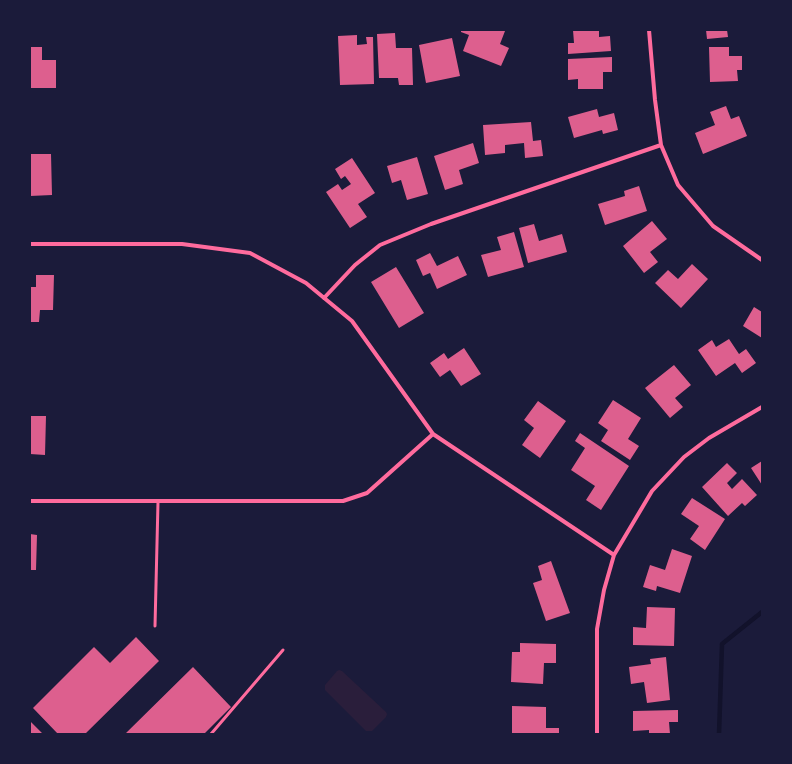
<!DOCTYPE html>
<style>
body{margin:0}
#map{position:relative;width:792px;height:764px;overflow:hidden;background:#1b1b3a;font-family:Inter,sans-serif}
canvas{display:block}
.frame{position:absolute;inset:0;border:31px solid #1b1b3a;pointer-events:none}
</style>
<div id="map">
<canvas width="792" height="764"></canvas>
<div class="frame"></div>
</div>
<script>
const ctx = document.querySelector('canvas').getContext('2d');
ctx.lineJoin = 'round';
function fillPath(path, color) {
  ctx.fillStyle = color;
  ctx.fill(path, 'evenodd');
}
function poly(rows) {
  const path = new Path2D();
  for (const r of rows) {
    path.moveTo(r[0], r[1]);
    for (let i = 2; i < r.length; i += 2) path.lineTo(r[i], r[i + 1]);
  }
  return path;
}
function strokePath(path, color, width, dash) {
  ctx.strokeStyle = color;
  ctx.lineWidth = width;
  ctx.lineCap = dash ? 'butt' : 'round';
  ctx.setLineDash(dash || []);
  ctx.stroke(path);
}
fillPath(poly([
 [339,670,342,671,386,712,387,714,386,717,372,731,366,731,325,690,325,685,337,671]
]), '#2a1e3b');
strokePath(poly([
 [719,734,722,644,762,612]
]), '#12122b', 4.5);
fillPath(poly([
 [461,30,505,31,500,44,509,48,501,66,463,51,469,35,461,32],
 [573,30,599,30,599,37,610,36,611,51,568,54,568,43,574,43],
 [706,30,727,30,728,37,707,39],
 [395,33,396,48,412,48,413,85,399,85,398,78,379,78,377,34],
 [357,35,357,45,367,44,366,37,373,37,374,84,340,85,338,36],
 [452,38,460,76,426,83,419,45],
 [30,47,42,47,42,60,56,60,56,88,30,88],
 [709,47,729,47,729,56,742,56,742,70,737,70,738,81,710,82],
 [612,57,612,72,603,72,603,89,578,89,578,79,568,80,568,59],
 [726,106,731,119,739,116,747,136,703,154,695,133,715,125,710,112],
 [597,109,599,117,614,113,618,130,603,134,602,130,574,138,568,117],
 [531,122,533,141,541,140,543,156,525,158,524,143,505,145,505,153,485,155,483,125],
 [473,143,479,163,459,170,463,184,445,190,434,156],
 [30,154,51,154,52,195,30,196],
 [417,157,428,194,407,200,401,180,392,183,387,166],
 [352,158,375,193,358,204,367,217,350,228,326,192,338,184,342,190,351,184,345,176,341,179,335,169],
 [639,186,647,211,605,225,598,204,625,196,624,191],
 [652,221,667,239,650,252,658,262,644,273,623,246],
 [534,224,539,241,562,234,567,252,528,263,519,228],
 [514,232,524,267,488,277,481,255,501,250,497,237],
 [430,253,437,266,458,256,467,275,437,289,430,273,423,276,416,260],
 [692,264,708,279,681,308,655,283,668,270,678,279],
 [396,267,424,313,399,328,371,282],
 [36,275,54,275,53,310,40,310,39,322,30,322,30,287,36,287],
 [754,307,762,312,762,338,743,326],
 [729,339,739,354,746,349,756,363,742,373,735,363,716,376,698,350,712,340,716,347],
 [464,348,481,374,461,386,450,370,440,377,430,363,444,353,448,359],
 [674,365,691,385,675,398,683,407,670,418,645,388],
 [613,400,641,418,628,439,639,446,630,460,601,441,608,430,598,423],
 [538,401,566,421,540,458,522,445,534,428,524,420],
 [31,416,46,416,45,455,30,454],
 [580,433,629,466,601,510,586,500,595,486,571,470,585,448,575,441],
 [762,461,762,485,751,468],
 [727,463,737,473,727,483,732,489,742,479,757,495,745,506,742,503,728,516,702,487],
 [692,498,725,519,705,550,690,539,699,526,681,514],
 [30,534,37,535,36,570,30,570],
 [672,549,692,556,680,593,657,586,656,591,643,587,650,565,665,570],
 [551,561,570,613,546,621,533,583,542,580,538,566],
 [647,607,675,608,674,646,633,645,633,627,646,628],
 [136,637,159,661,85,734,58,734,33,708,94,647,110,663],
 [520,643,556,644,556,663,544,663,543,684,511,682,512,652,520,652],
 [666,657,670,700,647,703,644,682,631,684,629,667,651,664,650,659],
 [193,667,231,707,204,734,125,734],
 [512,706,546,707,546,728,559,728,559,734,512,734],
 [678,710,678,722,669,722,670,734,649,734,649,730,633,731,633,711],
 [30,721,43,734,30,734]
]), '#dd5f8e');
strokePath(poly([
 [155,626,158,502],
 [211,734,283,650]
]), '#ff6b9d', 3);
strokePath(poly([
 [649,30,655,100,661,145,678,185,713,226,762,260],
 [30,244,182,244,250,253,306,283,352,321,433,434,614,555],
 [324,298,355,265,380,245,431,224,661,145],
 [30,501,343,501,367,493,433,434],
 [597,734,597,629,604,590,614,555,652,491,684,457,709,438,762,407]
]), '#ff6b9d', 4);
</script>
